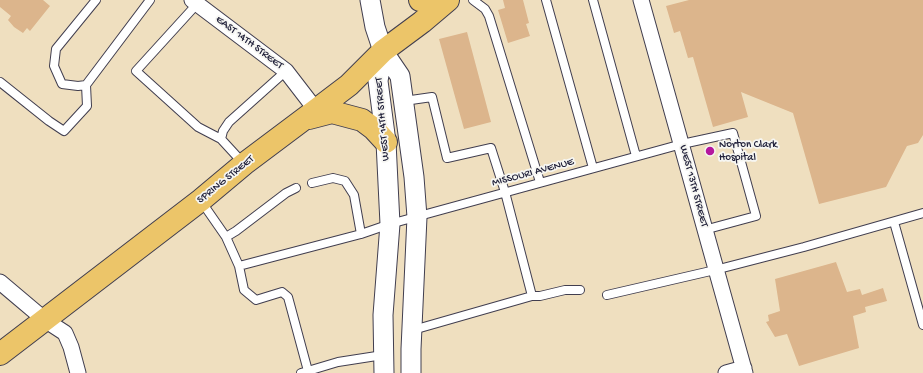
<!DOCTYPE html>
<style>
body{margin:0}
canvas{display:block;background:#efdfbf}
</style>
<canvas width="923" height="373"></canvas>
<script>
const ctx = document.querySelector('canvas').getContext('2d');
ctx.lineJoin = 'round';
function fillPath(path, color) {
  ctx.fillStyle = color;
  ctx.fill(path, 'evenodd');
}
function poly(rows) {
  const path = new Path2D();
  for (const r of rows) {
    path.moveTo(r[0], r[1]);
    for (let i = 2; i < r.length; i += 2) path.lineTo(r[i], r[i + 1]);
  }
  return path;
}
function strokePath(path, color, width, dash) {
  ctx.strokeStyle = color;
  ctx.lineWidth = width;
  ctx.lineCap = dash ? 'butt' : 'round';
  ctx.setLineDash(dash || []);
  ctx.stroke(path);
}
function write(font, color, halo, rows, align = 'center') {
  ctx.font = font + ' "Gochi Hand",sans-serif';
  ctx.lineWidth = 3.5;
  ctx.setLineDash([]);
  ctx.textBaseline = 'middle';
  ctx.strokeStyle = halo;
  ctx.fillStyle = color;
  for (const [text, x, y, turn = 0] of rows) {
    ctx.save();
    ctx.translate(x, y);
    ctx.rotate((+turn || 0) * Math.PI / 180);
    ctx.textAlign = isNaN(turn) ? turn : align;
    if (halo) ctx.strokeText(text, 0, 0);
    ctx.fillText(text, 0, 0);
    ctx.restore();
  }
}
fillPath(poly([
 [0,0,43,0,50,6,30,31,27,28,23,33,14,27,8,20,11,16,0,7],
 [503,0,523,0,529,23,526,24,530,36,508,43,498,10,505,8],
 [689,0,923,0,923,135,918,143,907,146,886,187,819,204,793,113,741,92,748,117,713,127,693,57,688,58,680,31,674,33,666,6],
 [467,32,491,122,464,129,439,39],
 [836,262,847,292,860,289,862,295,883,288,887,301,865,307,866,312,853,316,859,348,799,366,787,334,775,337,766,322,769,321,768,315,780,311,775,279]
]), '#dcb58c');
const service = poly([
 [96,0,56,49,54,66,62,84,78,86,86,85,150,0],
 [473,0,485,9,489,16,540,182],
 [546,0,593,168],
 [593,0,636,156],
 [197,4,136,71,198,127,221,139],
 [0,82,49,121,64,131,87,106,86,85],
 [404,101,432,97,447,158,491,148,505,192,532,296,413,330],
 [244,164,221,139,223,131,229,122,286,71],
 [312,183,333,178,345,181,354,195,361,234],
 [201,201,226,237,239,266,244,290,256,300,282,292,288,297,308,371],
 [894,222,923,325],
 [226,237,236,231,286,193,296,188],
 [239,266,361,234,390,224,682,144,733,133,756,216,704,230],
 [607,295,715,270,804,247,923,213],
 [532,296,540,296,565,290,580,290],
 [301,373,338,362,383,355]
]);
const minor = poly([
 [192,0,286,71,316,110],
 [641,0,745,373],
 [0,282,45,320,65,333,71,347,78,373],
 [726,373,744,368]
]);
const tertiary = poly([
 [370,0,375,27,383,51,400,76,414,177,417,217,411,349,411,373],
 [383,51,378,81,386,142,390,224,383,315,384,373]
]);
const primary = poly([
 [420,0,442,5],
 [309,118,332,112,362,120,374,129,386,142],
 [0,354,201,200,244,164,316,110,349,85,383,51,422,22,448,0]
]);
strokePath(service, '#413e4f', 10);
strokePath(minor, '#413e4f', 17);
strokePath(tertiary, '#413e4f', 21);
strokePath(primary, '#413e4f', 24);
strokePath(service, '#fff', 8);
strokePath(minor, '#fff', 15);
strokePath(tertiary, '#fff', 19);
strokePath(primary, '#ecc569', 22);
for (const [x, y, r, color] of [
 [710,151,5,"#b5179e"]
]) {
  const dot = new Path2D();
  dot.arc(x, y, r, 0, 2 * Math.PI);
  ctx.fillStyle = color;
  ctx.fill(dot);
  strokePath(dot, '#f6f6f2', 1.5);
}
write('11px', '#22223b', '#f6f6f2', [
 ["EAST 14TH STREET",249,43,37],
 ["WEST 14TH STREET",383,119,-95],
 ["MISSOURI AVENUE",533,173,-15],
 ["SPRING STREET",226,180,-39],
 ["WEST 13TH STREET",693,186,75]
]);
write('11px', '#22223b', '#f6f6f2', [
 ["Norton Clark",719,145],
 ["Hospital",719,158]
], 'left');
</script>
